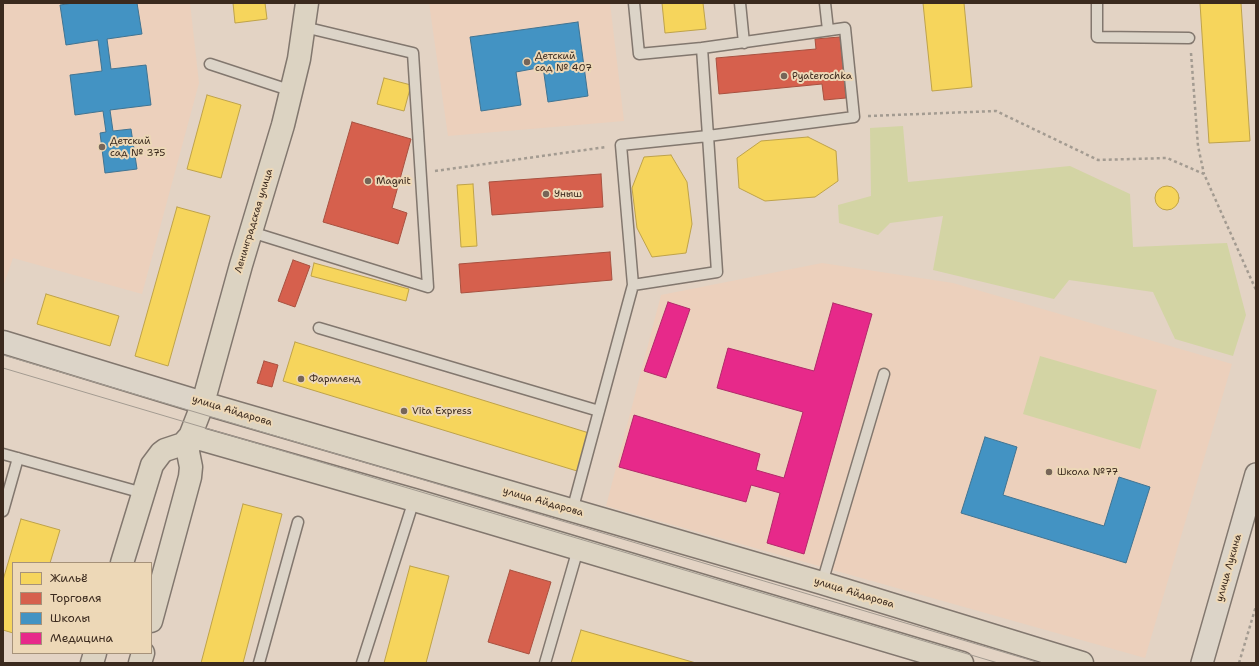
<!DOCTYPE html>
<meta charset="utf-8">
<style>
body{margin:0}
#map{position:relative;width:1259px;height:666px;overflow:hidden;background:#e3d3c4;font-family:"Shantell Sans",sans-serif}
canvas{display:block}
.frame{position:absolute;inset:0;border:4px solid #3b2a1e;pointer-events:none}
.legend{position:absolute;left:12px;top:562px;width:140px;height:92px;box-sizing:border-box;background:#edd8b7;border:1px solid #a6927a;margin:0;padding:5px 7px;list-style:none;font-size:12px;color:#3b2a1e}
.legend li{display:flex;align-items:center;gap:8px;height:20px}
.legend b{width:20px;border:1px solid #a6927a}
</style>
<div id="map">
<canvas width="1259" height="666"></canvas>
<div class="frame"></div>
<ul class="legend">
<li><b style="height:11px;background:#f6d55c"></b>Жильё</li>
<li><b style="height:11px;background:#d6604d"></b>Торговля</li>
<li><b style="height:11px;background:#4393c3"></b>Школы</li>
<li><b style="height:11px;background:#e7298a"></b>Медицина</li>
</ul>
</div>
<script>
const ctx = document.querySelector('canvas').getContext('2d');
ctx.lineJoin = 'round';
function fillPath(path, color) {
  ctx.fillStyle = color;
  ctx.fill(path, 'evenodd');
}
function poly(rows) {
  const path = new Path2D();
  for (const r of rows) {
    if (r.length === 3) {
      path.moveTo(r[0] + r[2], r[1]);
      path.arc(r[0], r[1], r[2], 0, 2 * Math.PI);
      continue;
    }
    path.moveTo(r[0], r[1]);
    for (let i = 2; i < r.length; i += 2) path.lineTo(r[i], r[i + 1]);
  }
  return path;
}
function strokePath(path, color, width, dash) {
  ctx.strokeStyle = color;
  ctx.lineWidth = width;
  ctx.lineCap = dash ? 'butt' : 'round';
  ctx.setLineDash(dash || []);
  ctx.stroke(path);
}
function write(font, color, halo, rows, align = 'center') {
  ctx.font = font + ' "Shantell Sans",sans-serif';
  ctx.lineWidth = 4;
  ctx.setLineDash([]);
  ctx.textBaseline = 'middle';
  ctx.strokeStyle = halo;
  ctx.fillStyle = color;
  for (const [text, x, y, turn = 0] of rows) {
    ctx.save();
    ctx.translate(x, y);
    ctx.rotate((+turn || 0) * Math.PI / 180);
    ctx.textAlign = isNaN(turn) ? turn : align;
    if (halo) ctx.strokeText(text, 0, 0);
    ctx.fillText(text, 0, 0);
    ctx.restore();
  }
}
fillPath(poly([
 [3,3,190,3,199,83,142,294,13,258,3,287],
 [429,3,610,3,624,121,448,136],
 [822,263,953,283,1232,364,1145,658,606,506,661,295]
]), '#ecd0bc');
fillPath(poly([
 [903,126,908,182,1070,166,1130,194,1133,247,1227,243,1246,315,1233,356,1175,339,1153,292,1069,280,1054,299,933,270,943,216,890,223,878,235,839,223,838,205,871,196,870,128],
 [1040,356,1157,390,1140,449,1023,414]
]), '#d3d4a4');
const homes = poly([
 [233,3,265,3,267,19,235,23,233,3],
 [662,3,703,3,706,29,665,33,662,3],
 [923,3,964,3,972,87,932,91,923,3],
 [1200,3,1241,3,1250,141,1209,143,1200,3],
 [384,78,411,85,404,111,377,104,384,78],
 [207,95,241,105,221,178,187,169,207,95],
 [808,137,836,151,838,181,815,197,765,201,739,188,737,158,761,141,808,137],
 [671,155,687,182,692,224,686,253,652,257,637,228,632,188,644,157,671,155],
 [473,184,477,246,461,247,457,185,473,184],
 [1167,198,12],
 [177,207,210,216,168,366,135,356,177,207],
 [314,263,409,289,406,301,311,276,314,263],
 [46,294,119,316,110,346,37,324,46,294],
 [295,342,589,433,577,471,283,381,295,342],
 [243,504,282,514,243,663,201,663,243,504],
 [21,519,60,530,50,563,13,563,13,633,3,630,3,580,21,519],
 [410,566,449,576,426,663,384,663,410,566],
 [581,630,619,641,696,663,571,663,581,630]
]);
fillPath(homes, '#f6d55c');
strokePath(homes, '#bea249', 1);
const shops = poly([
 [840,37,846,98,824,100,822,84,719,94,716,58,816,49,815,39,840,37],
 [352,122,411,139,392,208,407,213,398,244,323,222,352,122],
 [601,174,603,207,492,215,489,182,601,174],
 [610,252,612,280,461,293,459,264,610,252],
 [293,260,310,266,295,307,278,301,293,260],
 [264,361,278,365,272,387,257,383,264,361],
 [510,570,551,582,529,654,488,642,510,570]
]);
fillPath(shops, '#d6604d');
strokePath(shops, '#a8503f', 1);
const schools = poly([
 [73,3,137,3,142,34,107,39,111,69,146,65,151,105,110,110,113,131,131,129,137,169,105,173,100,133,106,132,103,111,75,115,70,75,102,71,98,40,66,45,60,5,73,3],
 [578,22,588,96,548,102,543,67,516,72,521,105,481,111,470,37,578,22],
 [985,437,1017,447,1003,495,1104,526,1119,477,1150,487,1126,563,961,513,985,437]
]);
fillPath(schools, '#4393c3');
strokePath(schools, '#417492', 1);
const health = poly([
 [668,302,690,309,666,378,644,371,668,302],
 [833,303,872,314,804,554,767,543,780,493,751,485,746,502,619,467,634,415,760,454,756,470,784,478,803,412,717,388,728,348,814,371,833,303]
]);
fillPath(health, '#e7298a');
strokePath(health, '#b3296a', 1);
const service = poly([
 [634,3,639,54,702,48],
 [740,3,744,43],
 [825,3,828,30],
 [1097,3,1097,37,1189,38],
 [210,64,292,91],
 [251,232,428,287,413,53,304,27],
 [319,328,599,411],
 [3,454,143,493],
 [3,511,18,458],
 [572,511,633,285,621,145,708,136,854,117,845,28,702,48,708,136,717,272,633,285],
 [822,583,884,374],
 [259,663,298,522],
 [362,663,414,500],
 [545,663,578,549]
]);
const minor = poly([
 [1202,663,1256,474]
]);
const tertiary = poly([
 [3,342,203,403]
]);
const primary = poly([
 [203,403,822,583,1082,663],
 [190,436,414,500,962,663],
 [122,563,152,465,161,453,165,450,183,444,190,436],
 [151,621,190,477,191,467,188,452,189,439,203,403,241,265,283,125,299,59,307,3],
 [92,663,95,653],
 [140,663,143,653]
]);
strokePath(service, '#82776e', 13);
strokePath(minor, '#82776e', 24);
strokePath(tertiary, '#82776e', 25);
strokePath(primary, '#82776e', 25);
strokePath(poly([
 [1191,53,1198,146,1204,174],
 [868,116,996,111,1098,160,1167,158,1204,174,1256,290],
 [435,171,606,147],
 [1239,663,1256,606]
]), '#a39b91', 2.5, [3, 3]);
strokePath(service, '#dcd4c8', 10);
strokePath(minor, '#dcd4c8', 21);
strokePath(tertiary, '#dcd4c8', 22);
strokePath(primary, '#dcd3c2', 22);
strokePath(poly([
 [3,355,1040,663],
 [3,368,998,663]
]), '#a39b91', 1);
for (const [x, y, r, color] of [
 [527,62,4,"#766558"],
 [784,76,4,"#766558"],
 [102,147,4,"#766558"],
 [368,181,4,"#766558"],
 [546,194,4,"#766558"],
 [301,379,4,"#766558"],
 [404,411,4,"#766558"],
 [1049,472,4,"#766558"]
]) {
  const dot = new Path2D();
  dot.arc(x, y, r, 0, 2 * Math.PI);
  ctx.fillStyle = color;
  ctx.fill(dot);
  strokePath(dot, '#edd8b7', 1.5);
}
write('10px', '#3b2a1e', '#edd8b7', [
 ["Детский",535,56],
 ["сад № 407",535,68],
 ["Pyaterochka",792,76],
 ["Детский",110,141],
 ["сад № 375",110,153],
 ["Magnit",376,181],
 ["Уныш",554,194],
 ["Фармленд",309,379],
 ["Vita Express",412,411],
 ["Школа №77",1057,472]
], 'left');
write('10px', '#3b2a1e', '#edd8b7', [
 ["Ленинградская улица",254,221,-73],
 ["улица Айдарова",232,411,17],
 ["улица Айдарова",543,502,16],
 ["улица Лукина",1229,568,-74],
 ["улица Айдарова",854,593,17]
]);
</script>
